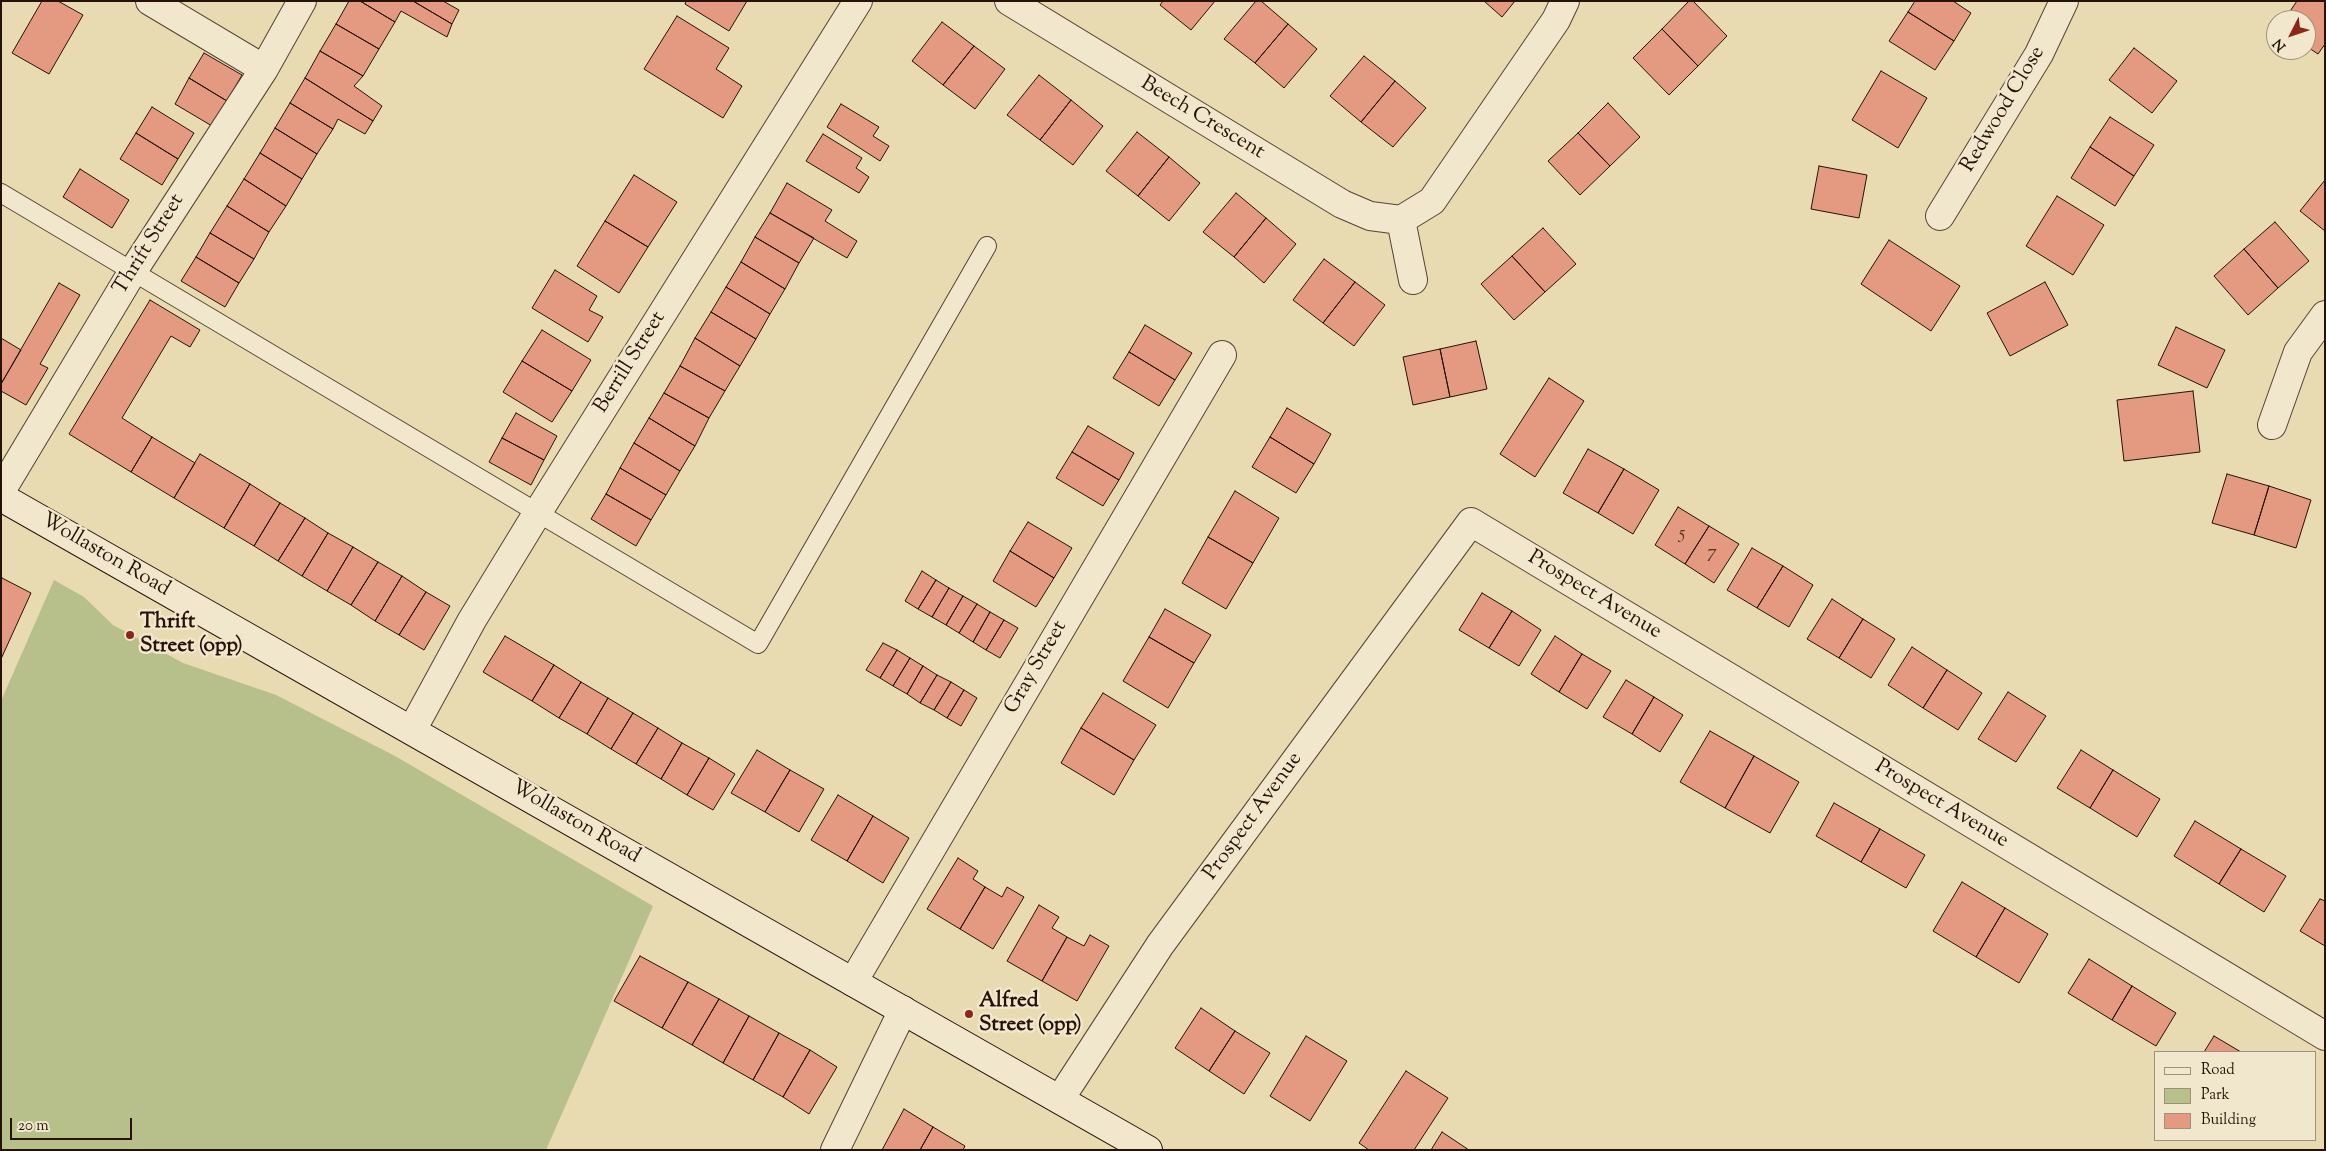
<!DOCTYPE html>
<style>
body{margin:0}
#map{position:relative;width:2326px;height:1151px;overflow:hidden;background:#e8dab1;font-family:"Sorts Mill Goudy",serif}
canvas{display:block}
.frame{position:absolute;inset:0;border:2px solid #261207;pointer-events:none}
.legend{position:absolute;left:2154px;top:1051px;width:162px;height:90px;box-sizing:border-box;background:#f0e7cc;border:1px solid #9f927d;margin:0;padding:6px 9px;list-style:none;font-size:15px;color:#261207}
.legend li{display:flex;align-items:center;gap:10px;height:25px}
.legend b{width:25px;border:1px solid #9f927d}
.north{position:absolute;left:2266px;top:10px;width:50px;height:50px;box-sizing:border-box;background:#f0e7cc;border:1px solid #9f927d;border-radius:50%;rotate:229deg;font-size:14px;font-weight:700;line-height:20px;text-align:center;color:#261207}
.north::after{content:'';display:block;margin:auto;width:18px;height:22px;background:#8f2418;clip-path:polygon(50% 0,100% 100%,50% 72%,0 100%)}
.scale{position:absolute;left:10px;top:1118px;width:122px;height:22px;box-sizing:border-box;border:2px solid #261207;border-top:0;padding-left:6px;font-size:15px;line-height:18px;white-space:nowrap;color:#261207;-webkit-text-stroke:4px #f0e7cc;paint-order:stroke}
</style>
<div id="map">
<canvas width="2326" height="1151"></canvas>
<div class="frame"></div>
<ul class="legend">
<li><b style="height:6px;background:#f0e7cc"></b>Road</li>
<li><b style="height:14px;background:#b7bf8a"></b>Park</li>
<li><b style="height:14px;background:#e49a80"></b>Building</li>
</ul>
<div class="north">N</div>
<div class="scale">20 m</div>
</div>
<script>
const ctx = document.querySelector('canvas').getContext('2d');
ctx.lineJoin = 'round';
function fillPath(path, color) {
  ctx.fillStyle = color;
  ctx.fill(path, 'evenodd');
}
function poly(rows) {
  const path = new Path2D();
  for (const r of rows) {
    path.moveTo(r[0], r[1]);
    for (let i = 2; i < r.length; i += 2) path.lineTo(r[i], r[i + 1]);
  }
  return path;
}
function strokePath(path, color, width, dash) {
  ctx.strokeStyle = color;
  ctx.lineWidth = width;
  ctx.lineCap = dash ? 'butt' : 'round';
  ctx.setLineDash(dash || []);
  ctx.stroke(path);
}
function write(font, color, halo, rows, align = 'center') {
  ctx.font = font + ' "Sorts Mill Goudy",serif';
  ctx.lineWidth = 5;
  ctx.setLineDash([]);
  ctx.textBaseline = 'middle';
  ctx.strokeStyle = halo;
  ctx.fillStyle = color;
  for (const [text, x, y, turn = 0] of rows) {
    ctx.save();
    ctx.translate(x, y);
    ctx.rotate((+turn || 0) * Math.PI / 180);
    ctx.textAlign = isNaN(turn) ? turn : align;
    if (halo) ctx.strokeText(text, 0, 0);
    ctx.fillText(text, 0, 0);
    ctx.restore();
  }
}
fillPath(poly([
 [54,580,84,597,113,625,183,663,276,695,395,756,653,906,546,1150,1,1150,1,701]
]), '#b7bf8a');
const building = poly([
 [42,1,58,1,83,15,49,74,12,53,42,1],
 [349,1,360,1,395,22,379,49,336,24,349,1],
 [360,1,413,1,452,24,447,37,401,11,395,22,360,1],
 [413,1,443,1,459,10,452,24,413,1],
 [686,1,747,1,729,31,685,4,686,1],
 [1163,1,1215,1,1191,30,1160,5,1163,1],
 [1256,1,1261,1,1288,24,1255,63,1224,39,1256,1],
 [1484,1,1515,1,1502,17,1484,1],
 [1689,1,1693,1,1727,36,1698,66,1662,29,1689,1],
 [1915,1,1953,1,1971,13,1954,41,1908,12,1915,1],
 [2297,1,2325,1,2325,44,2318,54,2306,46,2306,20,2284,20,2297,1],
 [1908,12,1954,41,1935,70,1889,41,1908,12],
 [677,16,729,48,716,69,742,86,723,118,644,69,677,16],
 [942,22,974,46,943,85,912,61,942,22],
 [336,24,379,49,363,76,320,51,336,24],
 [1288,24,1317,49,1284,88,1255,63,1288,24],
 [1662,29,1698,66,1669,95,1633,58,1662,29],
 [974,46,1005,69,975,109,943,85,974,46],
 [2134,48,2177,81,2152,113,2109,80,2134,48],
 [320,51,363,76,354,86,382,106,373,121,305,78,320,51],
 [204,53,242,75,227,101,189,78,204,53],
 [1364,56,1395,81,1361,122,1330,96,1364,56],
 [1881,71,1927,98,1898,148,1852,120,1881,71],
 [1039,75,1071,100,1040,140,1007,115,1039,75],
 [189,78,227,101,212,126,175,104,189,78],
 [305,78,373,121,365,134,338,119,333,129,290,103,305,78],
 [1395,81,1426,108,1393,147,1361,122,1395,81],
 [1071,100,1103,126,1073,165,1040,140,1071,100],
 [290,103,333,129,317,154,275,128,290,103],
 [1608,103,1640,137,1610,166,1578,133,1608,103],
 [841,104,879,127,873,136,889,146,880,161,827,127,841,104],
 [152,107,194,133,178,159,136,133,152,107],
 [2110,117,2154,145,2134,176,2090,147,2110,117],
 [275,128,317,154,302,179,260,153,275,128],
 [1137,132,1169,157,1138,196,1106,171,1137,132],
 [136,133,178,159,162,185,120,159,136,133],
 [1578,133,1610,166,1580,195,1548,161,1578,133],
 [823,134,862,158,856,168,869,177,859,193,806,161,823,134],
 [2090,147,2134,176,2115,206,2071,178,2090,147],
 [260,153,302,179,286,206,244,179,260,153],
 [1169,157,1200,183,1169,221,1138,196,1169,157],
 [1819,166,1867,175,1859,218,1811,209,1819,166],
 [80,169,129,200,112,228,63,197,80,169],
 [634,175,677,202,648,247,605,221,634,175],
 [244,179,286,206,269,232,227,206,244,179],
 [2325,180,2325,231,2300,211,2325,180],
 [787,183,832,210,825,221,857,241,847,258,770,213,787,183],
 [1236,193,1266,218,1234,257,1203,232,1236,193],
 [2057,196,2104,225,2073,275,2026,246,2057,196],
 [227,206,269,232,254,259,210,233,227,206],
 [770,213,814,238,799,263,755,237,770,213],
 [1266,218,1296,244,1264,283,1234,257,1266,218],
 [605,221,648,247,619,293,577,266,605,221],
 [2275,222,2309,261,2278,288,2244,249,2275,222],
 [1543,228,1576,264,1545,292,1512,256,1543,228],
 [210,233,254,259,239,283,196,257,210,233],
 [755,237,799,263,785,289,741,262,755,237],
 [1889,240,1960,286,1931,331,1861,284,1889,240],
 [2244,249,2278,288,2248,315,2214,276,2244,249],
 [1512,256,1545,292,1514,320,1481,284,1512,256],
 [196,257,239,283,225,307,181,281,196,257],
 [1324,259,1355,282,1323,323,1293,300,1324,259],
 [741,262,785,289,770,314,726,287,741,262],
 [555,270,597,296,589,310,603,317,588,342,532,308,555,270],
 [1355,282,1385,305,1354,346,1323,323,1355,282],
 [2045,282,2068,325,2010,356,1987,313,2045,282],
 [59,283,80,295,40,364,48,368,26,405,1,391,1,384,59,283],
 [726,287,770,314,756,339,711,312,726,287],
 [150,300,200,330,190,347,171,336,122,418,152,437,131,472,69,434,150,300],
 [711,312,756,339,740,366,695,338,711,312],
 [1145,325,1192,353,1175,380,1129,352,1145,325],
 [2176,327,2225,350,2207,388,2158,365,2176,327],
 [542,330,591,360,572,391,522,361,542,330],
 [1,338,21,350,1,384,1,338],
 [695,338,740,366,725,391,680,366,695,338],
 [1476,341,1487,389,1450,397,1440,349,1476,341],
 [1440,349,1450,397,1413,405,1403,357,1440,349],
 [1129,352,1175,380,1159,406,1113,378,1129,352],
 [522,361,572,391,552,422,503,392,522,361],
 [680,366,725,391,709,418,664,393,680,366],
 [1549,378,1584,401,1535,477,1500,454,1549,378],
 [2193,391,2200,452,2124,461,2117,400,2193,391],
 [664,393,709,418,695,446,649,418,664,393],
 [1287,408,1331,434,1314,464,1270,437,1287,408],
 [516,413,557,436,544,460,502,438,516,413],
 [649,418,695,446,680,471,634,443,649,418],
 [1088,426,1134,453,1119,480,1072,452,1088,426],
 [152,437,195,463,174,498,131,472,152,437],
 [1270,437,1314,464,1296,493,1252,467,1270,437],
 [502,438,544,460,531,485,489,462,502,438],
 [634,443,680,471,666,495,620,468,634,443],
 [1588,449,1624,469,1598,513,1563,493,1588,449],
 [1072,452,1119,480,1103,506,1056,478,1072,452],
 [200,454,250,484,224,528,174,498,200,454],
 [620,468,666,495,651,520,606,494,620,468],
 [1624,469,1659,490,1633,534,1598,513,1624,469],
 [2227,474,2269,486,2254,535,2212,523,2227,474],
 [250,484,280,503,254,546,224,528,250,484],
 [2269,486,2311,500,2296,548,2254,535,2269,486],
 [1235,491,1279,518,1253,563,1208,537,1235,491],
 [606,494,651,520,636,546,591,519,606,494],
 [280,503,305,518,278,561,254,546,280,503],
 [1678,507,1709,526,1685,564,1655,545,1678,507],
 [305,518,328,533,302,576,278,561,305,518],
 [1028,522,1072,548,1054,578,1010,551,1028,522],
 [1709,526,1739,544,1714,583,1685,564,1709,526],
 [328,533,353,547,327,591,302,576,328,533],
 [1208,537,1253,563,1226,609,1182,583,1208,537],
 [353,547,378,562,351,605,327,591,353,547],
 [1752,548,1783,566,1757,608,1727,590,1752,548],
 [1010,551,1054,578,1036,607,993,581,1010,551],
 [378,562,402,576,375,621,351,605,378,562],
 [1783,566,1813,585,1789,627,1757,608,1783,566],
 [922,571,936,580,918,609,905,601,922,571],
 [402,576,426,592,399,635,375,621,402,576],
 [2,578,31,593,1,659,1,579,2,578],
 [936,580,949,588,932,617,918,609,936,580],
 [949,588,963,596,946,625,932,617,949,588],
 [426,592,450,606,424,650,399,635,426,592],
 [1482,593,1512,611,1489,648,1459,630,1482,593],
 [963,596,977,604,959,633,946,625,963,596],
 [1832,599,1863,619,1839,658,1807,639,1832,599],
 [977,604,990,612,973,642,959,633,977,604],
 [1165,609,1211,635,1194,663,1149,637,1165,609],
 [1512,611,1541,630,1519,666,1489,648,1512,611],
 [990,612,1004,620,986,650,973,642,990,612],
 [1863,619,1895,639,1871,678,1839,658,1863,619],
 [1004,620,1018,628,1000,658,986,650,1004,620],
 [505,636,554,665,532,701,483,672,505,636],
 [1555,636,1582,654,1559,692,1531,674,1555,636],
 [1149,637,1194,663,1168,708,1123,681,1149,637],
 [883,643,897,650,880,678,866,670,883,643],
 [1912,647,1947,670,1923,708,1888,685,1912,647],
 [897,650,910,658,893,686,880,678,897,650],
 [1582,654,1611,671,1587,709,1559,692,1582,654],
 [910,658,923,666,907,694,893,686,910,658],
 [554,665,581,682,559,718,532,701,554,665],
 [923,666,937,675,920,703,907,694,923,666],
 [1947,670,1982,693,1958,730,1923,708,1947,670],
 [937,675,951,682,934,710,920,703,937,675],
 [1626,680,1654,697,1632,734,1603,717,1626,680],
 [581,682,608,698,587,734,559,718,581,682],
 [951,682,964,690,947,718,934,710,951,682],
 [964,690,977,698,961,726,947,718,964,690],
 [2008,692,2046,716,2016,762,1978,739,2008,692],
 [1103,693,1156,725,1134,760,1081,728,1103,693],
 [1654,697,1683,715,1660,752,1632,734,1654,697],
 [608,698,633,713,611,749,587,734,608,698],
 [633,713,658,728,636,764,611,749,633,713],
 [658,728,682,743,661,779,636,764,658,728],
 [1081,728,1134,760,1114,795,1061,763,1081,728],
 [1710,731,1754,756,1725,808,1680,782,1710,731],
 [682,743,709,758,687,795,661,779,682,743],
 [757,750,790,770,765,812,731,793,757,750],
 [2081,750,2113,770,2090,808,2057,788,2081,750],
 [1754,756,1799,782,1770,833,1725,808,1754,756],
 [709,758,735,774,713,810,687,795,709,758],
 [790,770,824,789,799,832,765,812,790,770],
 [2113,770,2160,799,2137,837,2090,808,2113,770],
 [838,795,873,816,847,861,811,840,838,795],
 [1834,803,1880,829,1861,862,1816,836,1834,803],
 [873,816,909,838,883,883,847,861,873,816],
 [2195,821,2241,849,2219,884,2174,856,2195,821],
 [1880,829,1925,855,1906,888,1861,862,1880,829],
 [2241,849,2286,876,2264,912,2219,884,2241,849],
 [958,858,978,871,973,879,985,887,960,929,927,909,958,858],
 [1962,882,2005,908,1976,957,1933,931,1962,882],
 [985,887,1002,897,1007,887,1024,897,993,949,960,929,985,887],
 [2320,899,2325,901,2325,946,2300,931,2320,899],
 [1039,905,1059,917,1052,928,1067,937,1042,981,1007,961,1039,905],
 [2005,908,2048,934,2019,983,1976,957,2005,908],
 [1090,935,1109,946,1077,1001,1042,981,1067,937,1084,946,1090,935],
 [640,956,688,982,662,1028,614,1001,640,956],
 [2089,959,2132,986,2112,1020,2068,993,2089,959],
 [688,982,719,999,692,1045,662,1028,688,982],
 [2132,986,2176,1013,2156,1046,2112,1020,2132,986],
 [719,999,749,1016,723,1063,692,1045,719,999],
 [1201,1008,1235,1031,1209,1071,1175,1048,1201,1008],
 [749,1016,779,1033,753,1080,723,1063,749,1016],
 [1235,1031,1270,1053,1244,1094,1209,1071,1235,1031],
 [779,1033,810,1050,783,1097,753,1080,779,1033],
 [1306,1036,1347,1061,1310,1121,1270,1096,1306,1036],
 [2214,1036,2241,1052,2204,1052,2214,1036],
 [810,1050,837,1067,809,1114,783,1097,810,1050],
 [1406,1071,1448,1098,1414,1150,1369,1150,1359,1143,1406,1071],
 [904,1109,933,1127,920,1150,882,1150,904,1109],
 [933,1127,965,1146,963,1150,920,1150,933,1127],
 [1442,1132,1469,1150,1431,1150,1442,1132]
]);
fillPath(building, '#e49a80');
strokePath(building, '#261207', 1);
const service = poly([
 [1,193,758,644,987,246]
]);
const minor = poly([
 [150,1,264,69],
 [1009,1,1342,204,1370,216,1401,220,1432,201,1556,20,1565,1],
 [1940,216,2039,54,2064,1],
 [1401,220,1413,280],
 [2272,425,2298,352,2325,315],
 [1,491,133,271,264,69,302,1],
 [412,730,472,620,538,512,858,1],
 [853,982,1222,355],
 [1060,1099,1160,945,1471,522,2325,1036],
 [835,1150,903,1010]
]);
const secondary = poly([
 [1,497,1148,1150]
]);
strokePath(service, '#564432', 20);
strokePath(minor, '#564432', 30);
strokePath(secondary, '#261207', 30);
strokePath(service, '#f0e7cc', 18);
strokePath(minor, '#f0e7cc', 28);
strokePath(secondary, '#f0e7cc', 28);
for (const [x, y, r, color] of [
 [130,635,5,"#8f2418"],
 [969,1014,5,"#8f2418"]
]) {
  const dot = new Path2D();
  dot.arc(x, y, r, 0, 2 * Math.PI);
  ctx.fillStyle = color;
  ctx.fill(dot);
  strokePath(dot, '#f0e7cc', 2);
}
write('19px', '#563425', null, [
 ["5",1682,535],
 ["7",1712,554]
]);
write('21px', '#261207', '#f0e7cc', [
 ["Redwood Close",2004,110,-59],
 ["Beech Crescent",1202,119,31],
 ["Thrift Street",150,245,-58],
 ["Berrill Street",631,363,-58],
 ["Wollaston Road",105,556,30],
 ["Prospect Avenue",1594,596,31],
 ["Gray Street",1037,668,-60],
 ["Prospect Avenue",1941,805,31],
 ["Prospect Avenue",1254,817,-54],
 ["Wollaston Road",575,823,30]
]);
write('bold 21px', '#261207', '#f0e7cc', [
 ["Thrift",140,623],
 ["Street (opp)",140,647],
 ["Alfred",979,1002],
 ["Street (opp)",979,1026]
], 'left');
</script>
